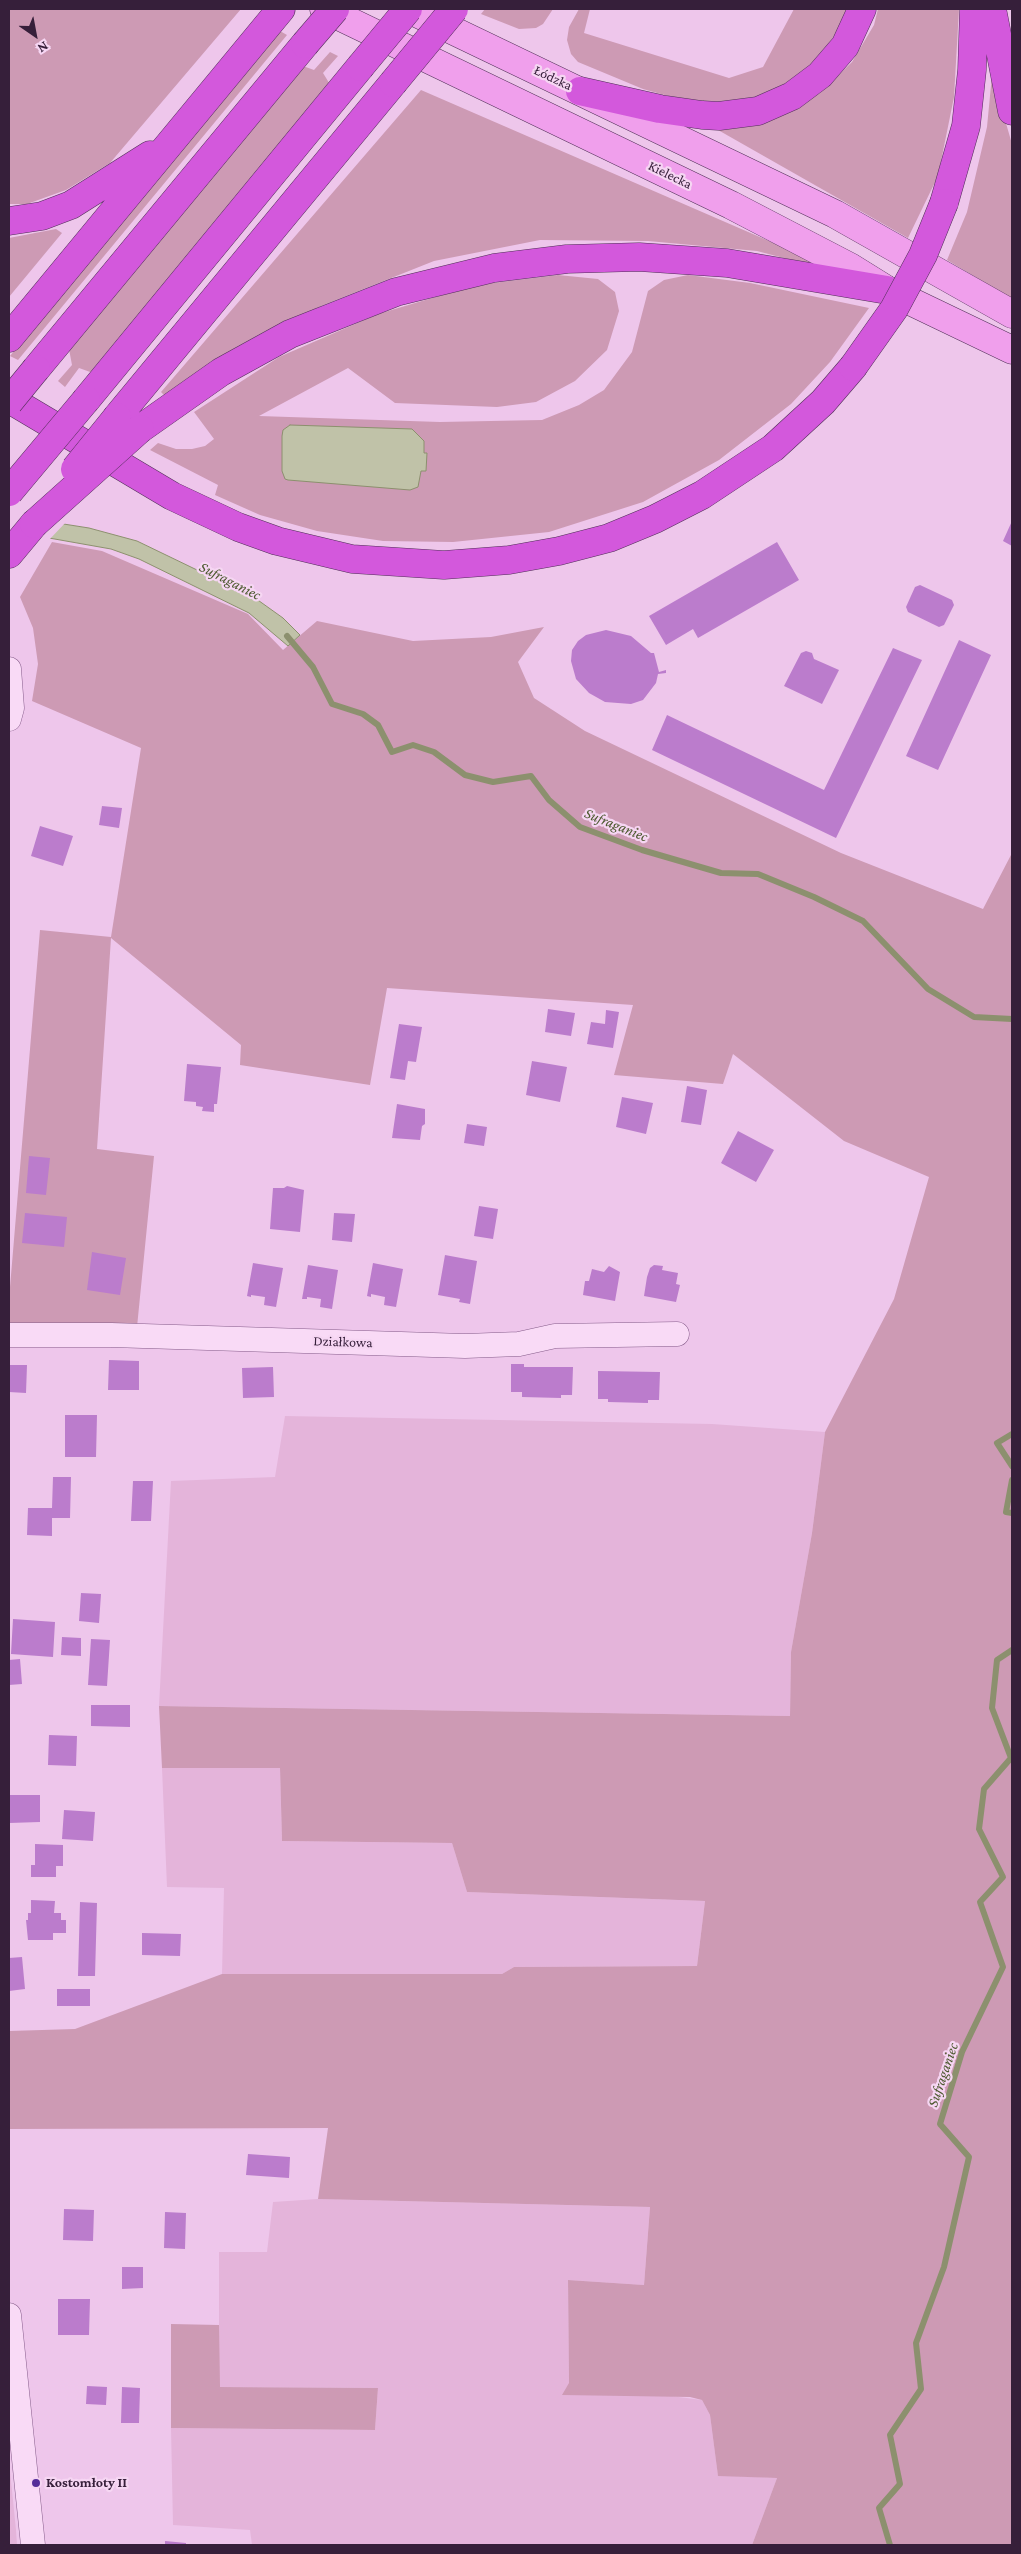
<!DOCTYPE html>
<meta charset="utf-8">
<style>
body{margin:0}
#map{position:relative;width:1021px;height:2554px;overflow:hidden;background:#eec6eb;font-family:"Crimson Pro",serif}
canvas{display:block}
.frame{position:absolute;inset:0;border:10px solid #361f3a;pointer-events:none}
.north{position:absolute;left:10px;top:10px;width:50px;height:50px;-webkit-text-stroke:4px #f6d6f3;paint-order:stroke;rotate:147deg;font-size:14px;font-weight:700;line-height:20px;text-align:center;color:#361f3a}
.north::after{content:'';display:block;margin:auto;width:18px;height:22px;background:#361f3a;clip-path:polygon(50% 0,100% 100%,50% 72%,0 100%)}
</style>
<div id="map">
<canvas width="1021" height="2554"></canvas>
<div class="frame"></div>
<div class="north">N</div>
</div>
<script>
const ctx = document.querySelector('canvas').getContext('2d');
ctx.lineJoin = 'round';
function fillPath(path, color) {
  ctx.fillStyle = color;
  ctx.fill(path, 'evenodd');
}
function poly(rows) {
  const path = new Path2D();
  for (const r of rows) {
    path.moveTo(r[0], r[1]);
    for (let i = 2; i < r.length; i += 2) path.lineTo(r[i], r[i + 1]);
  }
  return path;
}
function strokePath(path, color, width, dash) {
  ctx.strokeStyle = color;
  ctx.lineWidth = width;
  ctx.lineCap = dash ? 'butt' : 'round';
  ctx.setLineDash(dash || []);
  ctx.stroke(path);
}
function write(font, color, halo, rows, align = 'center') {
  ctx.font = font + ' "Crimson Pro",serif';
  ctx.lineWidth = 4.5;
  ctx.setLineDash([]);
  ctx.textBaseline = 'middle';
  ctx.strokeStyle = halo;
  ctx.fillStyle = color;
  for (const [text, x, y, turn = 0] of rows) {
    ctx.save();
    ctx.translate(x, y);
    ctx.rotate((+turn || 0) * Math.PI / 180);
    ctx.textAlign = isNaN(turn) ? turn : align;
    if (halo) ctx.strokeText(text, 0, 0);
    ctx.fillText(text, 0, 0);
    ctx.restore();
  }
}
fillPath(poly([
 [285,1416,712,1424,825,1432,812,1533,791,1652,790,1716,159,1706,171,1481,275,1477],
 [162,1768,280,1768,282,1841,452,1843,467,1892,705,1901,697,1966,514,1967,502,1974,222,1974,224,1888,167,1887],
 [318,2199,650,2207,644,2285,568,2280,569,2383,702,2400,710,2415,718,2475,777,2478,752,2545,252,2545,250,2530,173,2525,171,2428,375,2430,378,2388,219,2387,219,2252,267,2252,273,2202],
 [9,2461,16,2530,17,2545,9,2545]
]), '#e4b4da');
fillPath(poly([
 [9,9,241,9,110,163,66,190,27,204,9,204],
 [485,9,553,9,543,24,536,28,519,29,481,14],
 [579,9,590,9,584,33,729,78,763,67,794,9,849,9,847,18,816,61,785,84,753,99,721,105,686,101,643,89,578,62,571,54,567,40,569,27],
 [878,9,959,9,954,97,938,176,908,238,711,126,783,114,820,93,852,62,874,25],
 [280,31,287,35,18,360,10,356],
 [330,52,338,56,323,73,331,86,93,373,79,368,65,387,58,381,72,365,69,349,303,66,314,70],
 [992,75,1012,144,1012,299,947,260,967,212,987,127],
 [421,90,845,274,757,251,648,241,540,240,434,261,321,306,252,341,166,397,161,392],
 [56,229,62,233,9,297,9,238],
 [558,275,598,279,615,292,619,311,607,350,575,381,536,402,497,407,395,403,348,368,259,416,440,422,542,420,579,405,604,390,632,352,648,291,664,280,688,275,750,283,869,308,830,362,791,404,719,460,643,502,549,532,453,542,383,541,317,531,260,515,215,495,218,485,150,450,158,443,176,449,192,449,205,446,214,439,194,412,279,357,378,314,476,285],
 [52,542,102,551,248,614,283,650,317,621,413,641,491,637,544,627,518,662,534,698,585,731,841,853,983,909,1012,853,1012,2545,752,2545,777,2478,718,2476,710,2415,702,2400,690,2397,562,2395,569,2383,568,2280,644,2285,650,2207,318,2199,328,2128,9,2129,9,2031,75,2029,222,1974,502,1974,514,1967,697,1966,705,1901,467,1892,452,1843,282,1841,280,1768,162,1768,159,1706,790,1716,791,1652,812,1533,825,1432,894,1299,929,1177,844,1141,733,1054,723,1084,614,1075,633,1005,387,988,370,1085,240,1065,241,1045,111,938,97,1149,154,1156,137,1327,9,1323,9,1299,40,930,111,937,141,748,32,701,38,664,33,628,20,597],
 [171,2324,219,2325,220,2387,378,2388,375,2430,171,2428]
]), '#cd9ab4');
const water = poly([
 [290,425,412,429,424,441,424,453,427,453,426,471,421,471,418,487,410,490,288,480,285,479,282,471,282,436,283,430,290,425],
 [9,513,19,517,89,528,137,541,255,598,283,618,300,635,288,646,249,613,139,559,111,549,49,538,9,513]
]);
fillPath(water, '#c0c2a8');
strokePath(water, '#8c906e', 1);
fillPath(poly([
 [9,511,20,515,67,521,49,540,9,535]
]), '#eec6eb');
strokePath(poly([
 [287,636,313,667,332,704,363,714,378,725,392,752,413,745,434,752,465,775,493,782,531,776,549,800,580,827,642,850,721,873,758,874,814,897,863,921,928,989,974,1017,1012,1019],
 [1012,1434,997,1443,1012,1466],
 [1012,1480,1006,1512,1012,1513],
 [890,2545,879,2508,900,2484,890,2435,921,2389,916,2343,944,2267,969,2157,940,2124,962,2052,1003,1967,980,1902,1003,1877,979,1829,984,1789,1011,1758,992,1708,997,1660,1012,1650]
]), '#8c906e', 6);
fillPath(poly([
 [1012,521,1012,546,1003,541],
 [777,542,799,580,698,638,693,629,666,645,649,616],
 [920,585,952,600,954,605,944,625,939,627,908,612,906,607,915,587],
 [606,630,631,636,651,653,654,653,659,672,666,670,666,673,658,674,656,683,643,700,631,704,605,702,589,693,576,679,571,661,572,650,578,641,586,635],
 [959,640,991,655,938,770,906,756],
 [893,648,922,660,836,838,652,750,667,715,824,790],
 [806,651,812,653,814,659,839,670,822,704,784,686,801,653],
 [102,806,122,808,119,828,99,825],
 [40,826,73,836,63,866,31,856],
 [548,1009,575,1013,571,1036,545,1032],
 [606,1010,619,1012,613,1048,587,1044,591,1022,605,1024],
 [399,1024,422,1027,416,1062,408,1061,405,1080,390,1078],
 [532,1061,567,1067,560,1102,526,1095],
 [187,1064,221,1067,217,1104,214,1104,214,1112,202,1111,203,1107,196,1106,196,1102,184,1101],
 [687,1086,707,1090,701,1125,681,1122],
 [622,1097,653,1103,646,1134,616,1127],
 [397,1104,425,1109,425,1124,422,1126,420,1140,392,1138],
 [467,1124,487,1127,484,1146,464,1143],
 [738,1131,774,1150,756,1182,721,1163],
 [29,1156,50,1158,46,1195,26,1193],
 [287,1186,304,1190,300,1232,270,1229,273,1188,284,1188],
 [479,1206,498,1209,493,1239,474,1236],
 [25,1213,67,1217,64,1247,22,1243],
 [334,1213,355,1214,352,1242,332,1240],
 [92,1252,126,1258,120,1295,87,1290],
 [445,1255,477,1261,470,1304,459,1302,460,1299,438,1295],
 [253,1263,283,1268,276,1307,264,1305,265,1297,251,1295,251,1297,247,1296],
 [373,1263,403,1269,396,1307,384,1305,385,1297,371,1294,371,1297,367,1296],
 [308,1265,338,1270,332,1309,320,1307,321,1299,307,1297,307,1299,302,1299],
 [654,1265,663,1266,662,1270,678,1273,676,1284,680,1285,676,1302,644,1296,647,1277,650,1268],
 [609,1266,620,1272,615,1301,583,1295,585,1281,589,1281,592,1269,604,1272],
 [109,1360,139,1361,139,1390,108,1390],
 [511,1364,524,1364,524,1367,573,1367,572,1395,561,1395,561,1398,522,1397,522,1392,511,1392],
 [9,1365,27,1365,26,1393,9,1392],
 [273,1367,274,1397,243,1398,242,1368],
 [598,1371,660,1372,659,1400,648,1400,648,1403,608,1402,608,1399,598,1399],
 [65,1415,97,1415,96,1457,65,1457],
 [53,1477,71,1477,70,1518,52,1518,52,1536,27,1535,28,1508,52,1508],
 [133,1481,153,1481,151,1521,131,1521],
 [81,1593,101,1594,99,1623,79,1621],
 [13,1619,55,1622,53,1657,11,1654],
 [62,1637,81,1638,81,1656,61,1655],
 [91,1639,110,1640,107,1686,88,1685],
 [20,1659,22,1684,9,1685,9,1660],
 [91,1705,130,1705,130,1727,91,1726],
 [49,1735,77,1736,76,1766,48,1765],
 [9,1795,40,1795,40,1822,9,1823],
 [64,1810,95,1812,93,1841,62,1839],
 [35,1844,63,1845,63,1866,56,1866,56,1877,31,1877,31,1865,35,1865],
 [31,1900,55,1901,54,1913,61,1913,61,1920,66,1920,66,1933,53,1933,53,1940,28,1940,26,1920,28,1920,28,1913,31,1913],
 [80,1902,97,1903,95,1976,78,1976],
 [142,1933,181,1934,180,1956,142,1955],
 [22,1957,25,1989,9,1991,9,1958],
 [57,1989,90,1989,90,2006,57,2006],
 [248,2154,290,2157,289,2178,246,2175],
 [64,2209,94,2210,93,2241,63,2240],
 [165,2212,186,2213,185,2249,164,2248],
 [122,2267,143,2267,143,2288,122,2289],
 [58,2299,90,2299,89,2335,58,2335],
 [87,2386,107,2387,106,2405,86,2404],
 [122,2387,140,2388,139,2423,121,2423],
 [165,2541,186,2543,186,2545,165,2545]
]), '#bb7ccc');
const minor = poly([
 [9,669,12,708,9,719],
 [9,1335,111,1335,465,1346,519,1344,555,1336,677,1334],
 [9,2315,33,2545]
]);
const primary = poly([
 [324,9,731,205,850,267,887,290,1012,350],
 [408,9,835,214,1012,314]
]);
const motorway = poly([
 [992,9,1012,111],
 [580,91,660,109,702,115,719,116,758,111,792,96,820,75,845,46,862,9],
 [944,203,966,126,972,70,974,9],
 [9,221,42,216,71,205,150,155],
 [9,338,281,9],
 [36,369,305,44],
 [9,399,172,496,238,527,277,541,352,559,444,565,509,560,559,551,609,538,655,519,702,495,773,448,823,402,853,367],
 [86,400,360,67],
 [117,417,393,83],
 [140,429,221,372,290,334,396,292,494,268,567,259,639,257,727,263,887,290],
 [9,554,34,524]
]);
strokePath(minor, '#855c8a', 25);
strokePath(primary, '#513058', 29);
strokePath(motorway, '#513058', 29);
strokePath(minor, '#f9daf6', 24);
strokePath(primary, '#f09fec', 28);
strokePath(motorway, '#d358dc', 28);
const motorwayBridge = poly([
 [305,44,335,9],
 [360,67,408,9],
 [393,83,454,9],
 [853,367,894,309,923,255,944,203],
 [9,402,36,369],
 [75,469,117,417],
 [9,492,86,400],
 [34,524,140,429]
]);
strokePath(motorwayBridge, '#513058', 29, []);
strokePath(motorwayBridge, '#d358dc', 28);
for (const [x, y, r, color] of [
 [36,2483,5,"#542c98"]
]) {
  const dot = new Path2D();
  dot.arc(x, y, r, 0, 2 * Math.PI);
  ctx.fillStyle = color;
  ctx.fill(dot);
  strokePath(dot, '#f6d6f3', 2);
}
write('14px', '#361f3a', '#f6d6f3', [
 ["Łódzka",553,78,25],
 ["Kielecka",670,175,26],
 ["Działkowa",343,1342,2]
]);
write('bold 14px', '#361f3a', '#f6d6f3', [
 ["Kostomłoty II",46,2483]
], 'left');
write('italic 15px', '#4c592f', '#f6d6f3', [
 ["Sufraganiec",230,581,27],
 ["Sufraganiec",616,825,22],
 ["Sufraganiec",943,2075,-71]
]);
</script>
